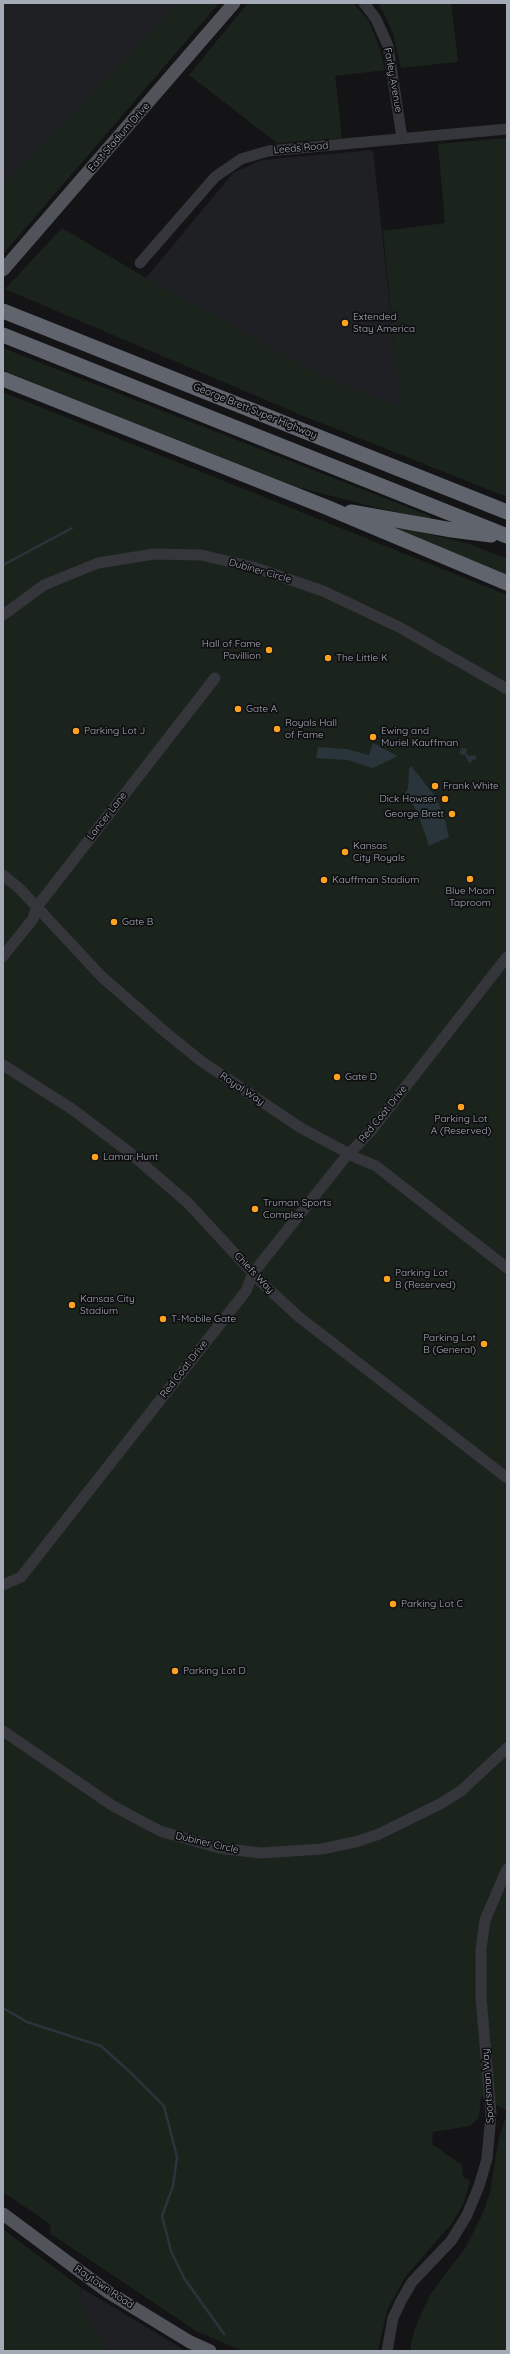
<!DOCTYPE html>
<style>
body{margin:0}
#map{position:relative;width:510px;height:2354px;overflow:hidden;background:#141416;font-family:Quicksand,sans-serif}
canvas{display:block}
.frame{position:absolute;inset:0;border:4px solid #a4abb7;pointer-events:none}
</style>
<div id="map">
<canvas width="510" height="2354"></canvas>
<div class="frame"></div>
</div>
<script>
const ctx = document.querySelector('canvas').getContext('2d');
ctx.lineJoin = 'round';
function fillPath(path, color) {
  ctx.fillStyle = color;
  ctx.fill(path, 'evenodd');
}
function poly(rows) {
  const path = new Path2D();
  for (const r of rows) {
    path.moveTo(r[0], r[1]);
    for (let i = 2; i < r.length; i += 2) path.lineTo(r[i], r[i + 1]);
  }
  return path;
}
function strokePath(path, color, width, dash) {
  ctx.strokeStyle = color;
  ctx.lineWidth = width;
  ctx.lineCap = dash ? 'butt' : 'round';
  ctx.setLineDash(dash || []);
  ctx.stroke(path);
}
function write(font, color, halo, rows, align = 'center') {
  ctx.font = font + ' Quicksand,sans-serif';
  ctx.lineWidth = 3.5;
  ctx.setLineDash([]);
  ctx.textBaseline = 'middle';
  ctx.strokeStyle = halo;
  ctx.fillStyle = color;
  for (const [text, x, y, turn = 0] of rows) {
    ctx.save();
    ctx.translate(x, y);
    ctx.rotate((+turn || 0) * Math.PI / 180);
    ctx.textAlign = isNaN(turn) ? turn : align;
    if (halo) ctx.strokeText(text, 0, 0);
    ctx.fillText(text, 0, 0);
    ctx.restore();
  }
}
fillPath(poly([
 [3,3,179,3,3,185],
 [373,150,401,409,319,374,146,278,233,173,262,160],
 [80,2287,186,2351,105,2351,100,2336,84,2315]
]), '#1f2023');
fillPath(poly([
 [179,3,219,3,3,254,3,185],
 [248,3,353,3,369,21,380,49,385,70,335,76,342,138,277,143,189,75],
 [379,3,451,3,458,62,401,68,393,33],
 [507,138,507,497,301,415,5,289,62,228,146,278,319,374,400,408,383,231,445,223,438,144],
 [3,348,430,516,430,519,378,508,297,487,145,427,3,370],
 [3,392,507,595,507,2111,481,2096,479,2117,470,2126,433,2132,432,2144,462,2165,463,2177,470,2181,464,2202,453,2222,406,2276,387,2310,378,2351,243,2351,196,2331,51,2234,50,2224,3,2192],
 [385,527,411,530,470,544,507,559,507,576],
 [507,2114,507,2351,411,2351,411,2343,415,2328,430,2295,466,2247,483,2213,490,2192,499,2137],
 [3,2229,80,2287,84,2315,100,2336,105,2351,3,2351]
]), '#1b241c');
fillPath(poly([
 [373,743,398,756,373,768,348,760,316,758,318,747,346,749,369,755],
 [462,748,467,749,466,753,469,756,475,755,477,758,469,763,465,755,459,754],
 [411,766,435,796,444,816,449,837,429,846,418,813,405,794,408,788,409,769]
]), '#29343b');
strokePath(poly([
 [3,565,72,528],
 [3,2008,27,2022,101,2046,131,2073,164,2106,177,2157,173,2186,162,2216,171,2251,184,2278,224,2334]
]), '#29343b', 2.5);
strokePath(poly([
 [364,3,376,19,388,46,402,138],
 [140,263,215,177,241,159,268,151,507,129],
 [3,615,44,585,98,563,154,554,201,555,253,567,323,591,399,627,507,689],
 [3,875,20,889,101,976,164,1031,201,1061,301,1128,357,1158,376,1166,507,1268],
 [3,956,33,919,36,908,215,678],
 [3,1065,72,1109,129,1152,188,1203,262,1283,299,1317,507,1478],
 [3,1585,21,1577,246,1291,253,1273,344,1159,370,1132,507,957],
 [3,1731,113,1806,160,1831,219,1848,261,1853,322,1849,359,1841,379,1834,440,1804,461,1791,507,1748],
 [387,2351,393,2318,402,2299,412,2282,451,2241,467,2215,479,2186,487,2159,491,2114,481,1997,481,1949,485,1920,507,1869]
]), '#34363b', 11);
strokePath(poly([
 [3,270,234,3],
 [3,2214,108,2292,190,2342,210,2351]
]), '#50535a', 13);
strokePath(poly([
 [3,311,507,512],
 [3,335,507,536],
 [3,379,326,507,507,583],
 [351,512,452,530,491,535]
]), '#60646c', 15);
for (const [x, y, r, color] of [
 [345,323,4,"#ffa222"],
 [269,650,4,"#ffa222"],
 [328,658,4,"#ffa222"],
 [238,709,4,"#ffa222"],
 [277,729,4,"#ffa222"],
 [76,731,4,"#ffa222"],
 [373,737,4,"#ffa222"],
 [435,786,4,"#ffa222"],
 [445,799,4,"#ffa222"],
 [452,814,4,"#ffa222"],
 [345,852,4,"#ffa222"],
 [470,879,4,"#ffa222"],
 [324,880,4,"#ffa222"],
 [114,922,4,"#ffa222"],
 [337,1077,4,"#ffa222"],
 [461,1107,4,"#ffa222"],
 [95,1157,4,"#ffa222"],
 [255,1209,4,"#ffa222"],
 [387,1279,4,"#ffa222"],
 [72,1305,4,"#ffa222"],
 [163,1319,4,"#ffa222"],
 [484,1344,4,"#ffa222"],
 [393,1604,4,"#ffa222"],
 [175,1671,4,"#ffa222"]
]) {
  const dot = new Path2D();
  dot.arc(x, y, r, 0, 2 * Math.PI);
  ctx.fillStyle = color;
  ctx.fill(dot);
  strokePath(dot, '#0f0f11', 1.5);
}
write('10px', '#a4abb7', '#0f0f11', [
 ["Farley Avenue",393,80,80],
 ["East Stadium Drive",119,137,-49],
 ["Leeds Road",301,148,-5],
 ["George Brett Super Highway",255,411,22],
 ["Dubiner Circle",260,571,16],
 ["Lancer Lane",107,816,-52],
 ["Royal Way",242,1089,34],
 ["Red Coat Drive",383,1114,-51],
 ["Chiefs Way",254,1273,46],
 ["Red Coat Drive",184,1369,-52],
 ["Dubiner Circle",207,1843,13],
 ["Sportsman Way",488,2086,-94],
 ["Raytown Road",104,2287,34]
]);
write('10px', '#a4abb7', '#0f0f11', [
 ["Extended",353,317],
 ["Stay America",353,329],
 ["Hall of Fame",261,644,"right"],
 ["Pavillion",261,656,"right"],
 ["The Little K",336,658],
 ["Gate A",246,709],
 ["Royals Hall",285,723],
 ["of Fame",285,735],
 ["Parking Lot J",84,731],
 ["Ewing and",381,731],
 ["Muriel Kauffman",381,743],
 ["Frank White",443,786],
 ["Dick Howser",437,799,"right"],
 ["George Brett",444,814,"right"],
 ["Kansas",353,846],
 ["City Royals",353,858],
 ["Kauffman Stadium",332,880],
 ["Blue Moon",470,891,"center"],
 ["Taproom",470,903,"center"],
 ["Gate B",122,922],
 ["Gate D",345,1077],
 ["Parking Lot",461,1119,"center"],
 ["A (Reserved)",461,1131,"center"],
 ["Lamar Hunt",103,1157],
 ["Truman Sports",263,1203],
 ["Complex",263,1215],
 ["Parking Lot",395,1273],
 ["B (Reserved)",395,1285],
 ["Kansas City",80,1299],
 ["Stadium",80,1311],
 ["T-Mobile Gate",171,1319],
 ["Parking Lot",476,1338,"right"],
 ["B (General)",476,1350,"right"],
 ["Parking Lot C",401,1604],
 ["Parking Lot D",183,1671]
], 'left');
</script>
